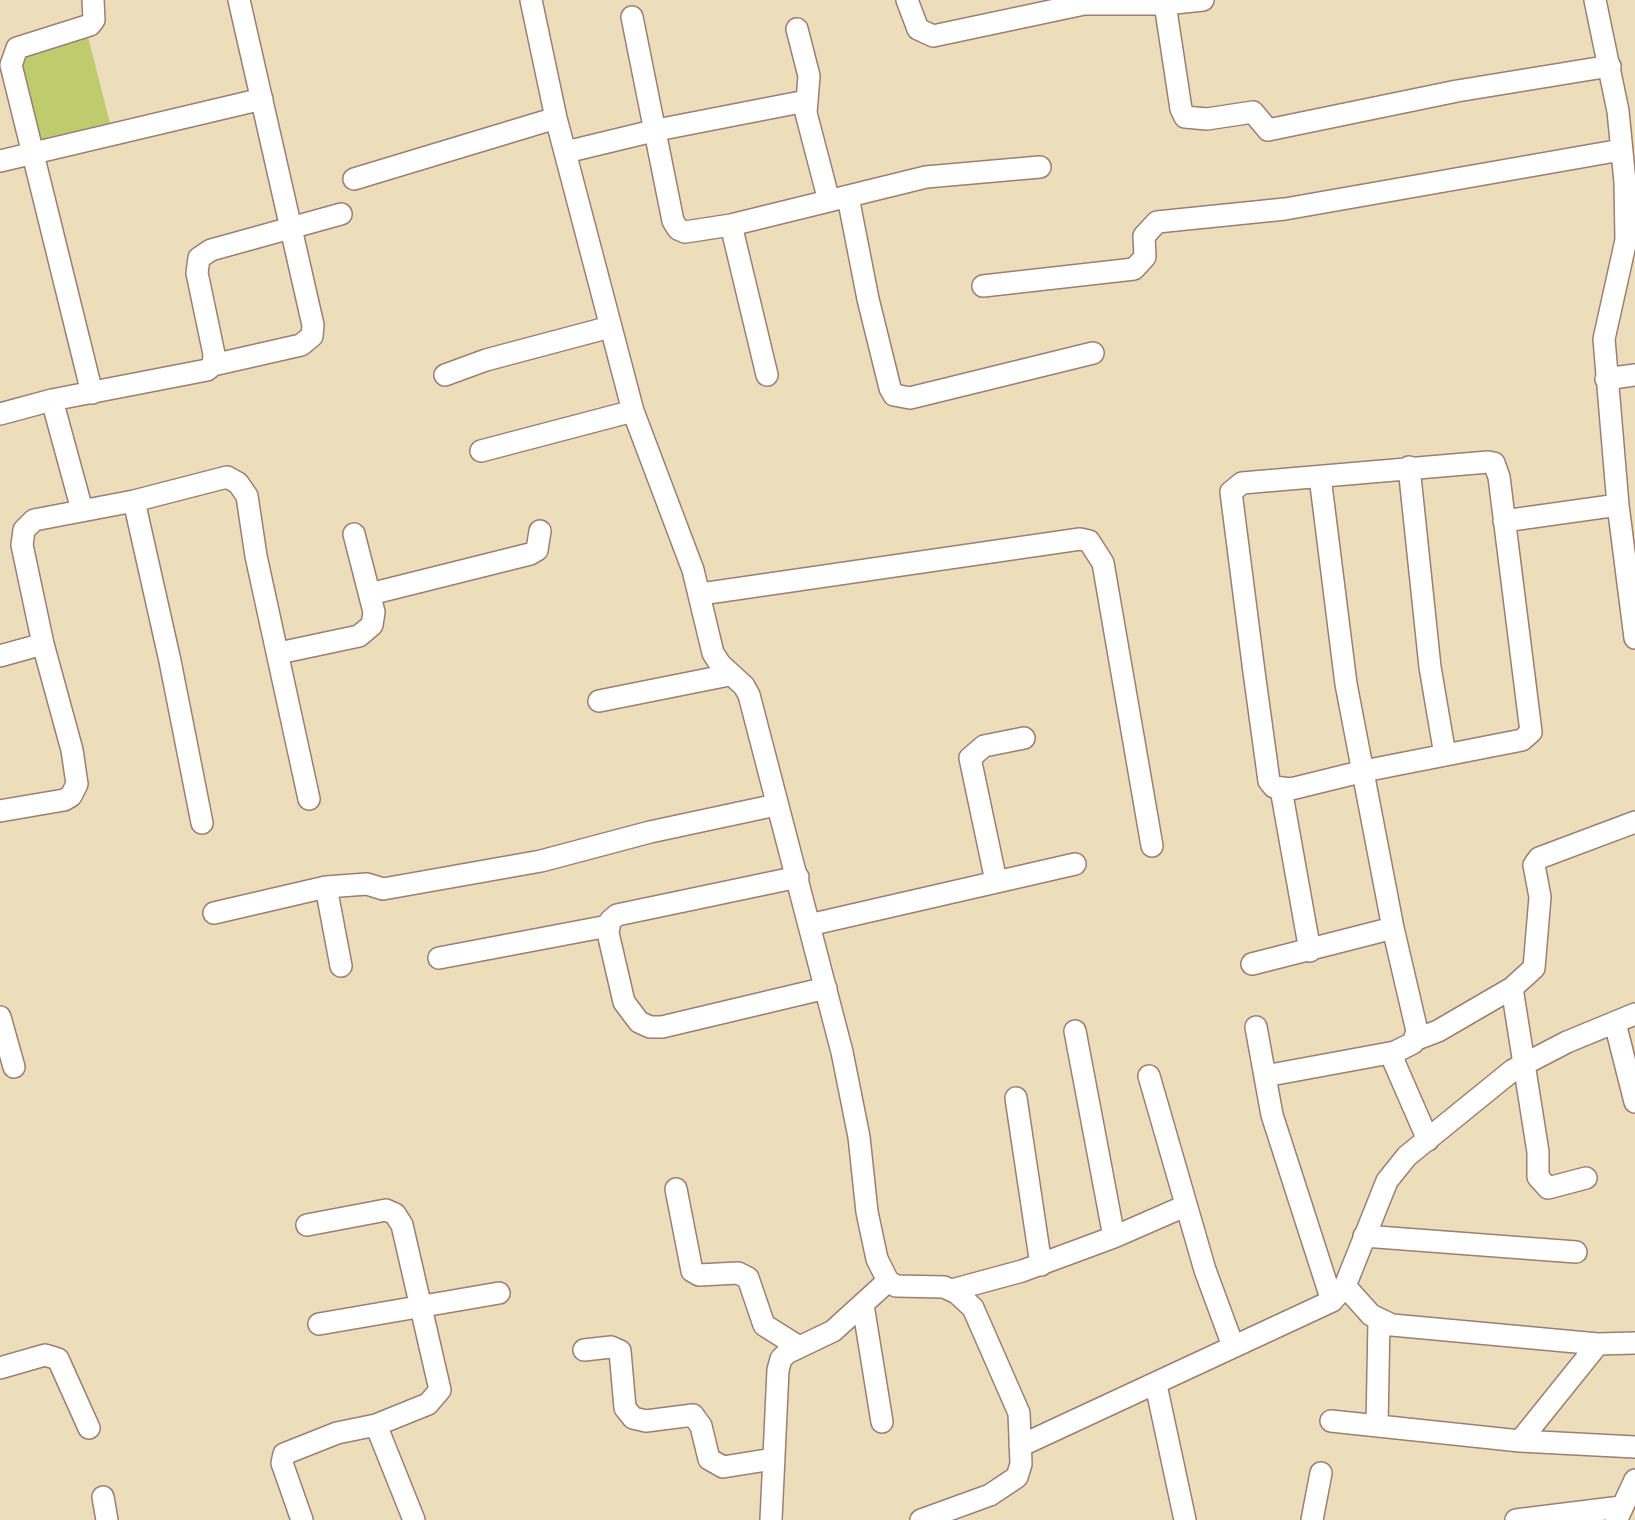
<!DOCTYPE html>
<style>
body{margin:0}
canvas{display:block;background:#eddebb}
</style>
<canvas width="1635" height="1520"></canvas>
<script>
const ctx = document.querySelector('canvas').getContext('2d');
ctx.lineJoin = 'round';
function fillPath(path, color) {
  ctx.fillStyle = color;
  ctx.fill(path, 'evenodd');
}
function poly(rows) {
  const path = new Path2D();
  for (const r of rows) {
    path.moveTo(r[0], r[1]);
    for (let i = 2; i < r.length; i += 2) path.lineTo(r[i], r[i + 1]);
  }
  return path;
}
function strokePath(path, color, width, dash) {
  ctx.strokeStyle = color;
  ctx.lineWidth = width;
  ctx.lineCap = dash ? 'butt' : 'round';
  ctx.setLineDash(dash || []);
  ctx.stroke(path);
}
fillPath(poly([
 [88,37,110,123,38,141,18,52]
]), '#becc6e');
const minor = poly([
 [531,0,556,118,633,411,693,570,713,653,720,664,744,686,749,695,842,1052,859,1137,867,1212,877,1259,888,1281,896,1286,944,1287,957,1293,973,1308,1019,1413,1021,1464,1017,1477,990,1495,921,1520],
 [907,0,918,29,933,36,1084,4,1165,4,1203,0],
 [1595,0,1618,111,1625,182,1626,240,1604,339,1618,505,1635,638],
 [1165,4,1181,109,1185,117,1207,119,1253,112,1268,130,1457,91,1610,66],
 [632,17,673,221,678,229,685,232,731,225,926,177,1040,167],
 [797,29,809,76,806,113,829,201],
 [566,152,657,130,806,101],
 [0,161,262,99],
 [354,179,556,118],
 [848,197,868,299,890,388,894,395,910,398,1093,353],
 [731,225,767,375],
 [983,286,1134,269,1145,257,1144,236,1157,222,1285,209,1621,150],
 [213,365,301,345,312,336,313,325,239,0],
 [445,375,486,360,610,327],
 [1606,379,1635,375],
 [92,393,11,65,17,48,90,25,94,20,93,0],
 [52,400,82,510],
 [0,414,52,400,207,370,213,365,214,354,197,273,199,258,211,250,341,214],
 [481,451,633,411],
 [1488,462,1494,463,1499,477,1531,732,1522,740,1364,771,1291,789,1274,787,1269,781,1254,672,1231,492,1242,483,1488,462],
 [1409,467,1430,667,1445,755],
 [1320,477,1346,684,1393,928,1417,1031,1413,1043,1395,1052,1394,1062,1428,1140],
 [134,501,170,661,202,823],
 [1504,521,1618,505],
 [370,594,530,554,537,550,540,531],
 [701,594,1080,539,1089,541,1103,563,1152,846],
 [279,653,359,636,372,625,374,612,354,534],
 [0,656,43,644],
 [599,701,729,675],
 [1281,789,1310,951],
 [0,811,64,800,71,796,77,784,72,750,43,644,22,545,24,530,34,520,134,501,227,477,238,483,247,496,256,556,309,799],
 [798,877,617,915,610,921,608,933,624,1002,639,1022,650,1027,662,1027,826,988],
 [996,881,970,758,984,746,1024,738],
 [326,887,341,966],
 [214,913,326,887,367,884,383,889,541,861,650,832,776,805],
 [809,925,1075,864],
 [439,958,608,926],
 [1252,964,1393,928],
 [1512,988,1538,1152,1538,1177,1548,1188,1586,1178],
 [0,1017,14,1067],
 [1615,1023,1635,1102],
 [1256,1027,1272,1115,1332,1301],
 [1417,1039,1438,1031,1512,988,1534,968,1540,897,1534,865,1539,858,1635,822],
 [1149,1076,1205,1270,1233,1346],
 [1265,1076,1395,1052],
 [1016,1098,1041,1265],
 [676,1189,692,1271,699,1275,738,1273,748,1278,764,1325,799,1347],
 [307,1225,386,1210,395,1214,402,1225,440,1390,428,1404,376,1425],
 [1364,1236,1576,1252],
 [1114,1237,1185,1206],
 [1345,1286,1371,1315,1392,1325,1598,1344,1635,1343],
 [952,1290,1022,1271,1114,1237,1075,1031],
 [863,1305,882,1422],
 [319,1324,499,1293],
 [584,1350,611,1347,620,1351,625,1408,633,1418,646,1421,693,1415,701,1426,709,1459,723,1467,773,1459],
 [0,1368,45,1355,58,1359,89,1428],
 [1156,1385,1185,1520],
 [1331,1421,1520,1441,1598,1344],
 [1377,1426,1379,1321],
 [1520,1441,1635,1447],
 [1020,1446,1332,1301,1345,1286,1387,1181,1407,1156,1513,1070,1567,1042,1635,1014],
 [103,1497,107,1520],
 [1617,1519,1635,1480],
 [302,1520,282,1463,284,1454,337,1433,376,1425,414,1520],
 [771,1520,778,1370,781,1359,787,1353,833,1331,888,1281],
 [1312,1520,1321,1473],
 [1516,1520,1621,1507]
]);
strokePath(minor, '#9c7e73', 24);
strokePath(minor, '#fff', 21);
</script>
